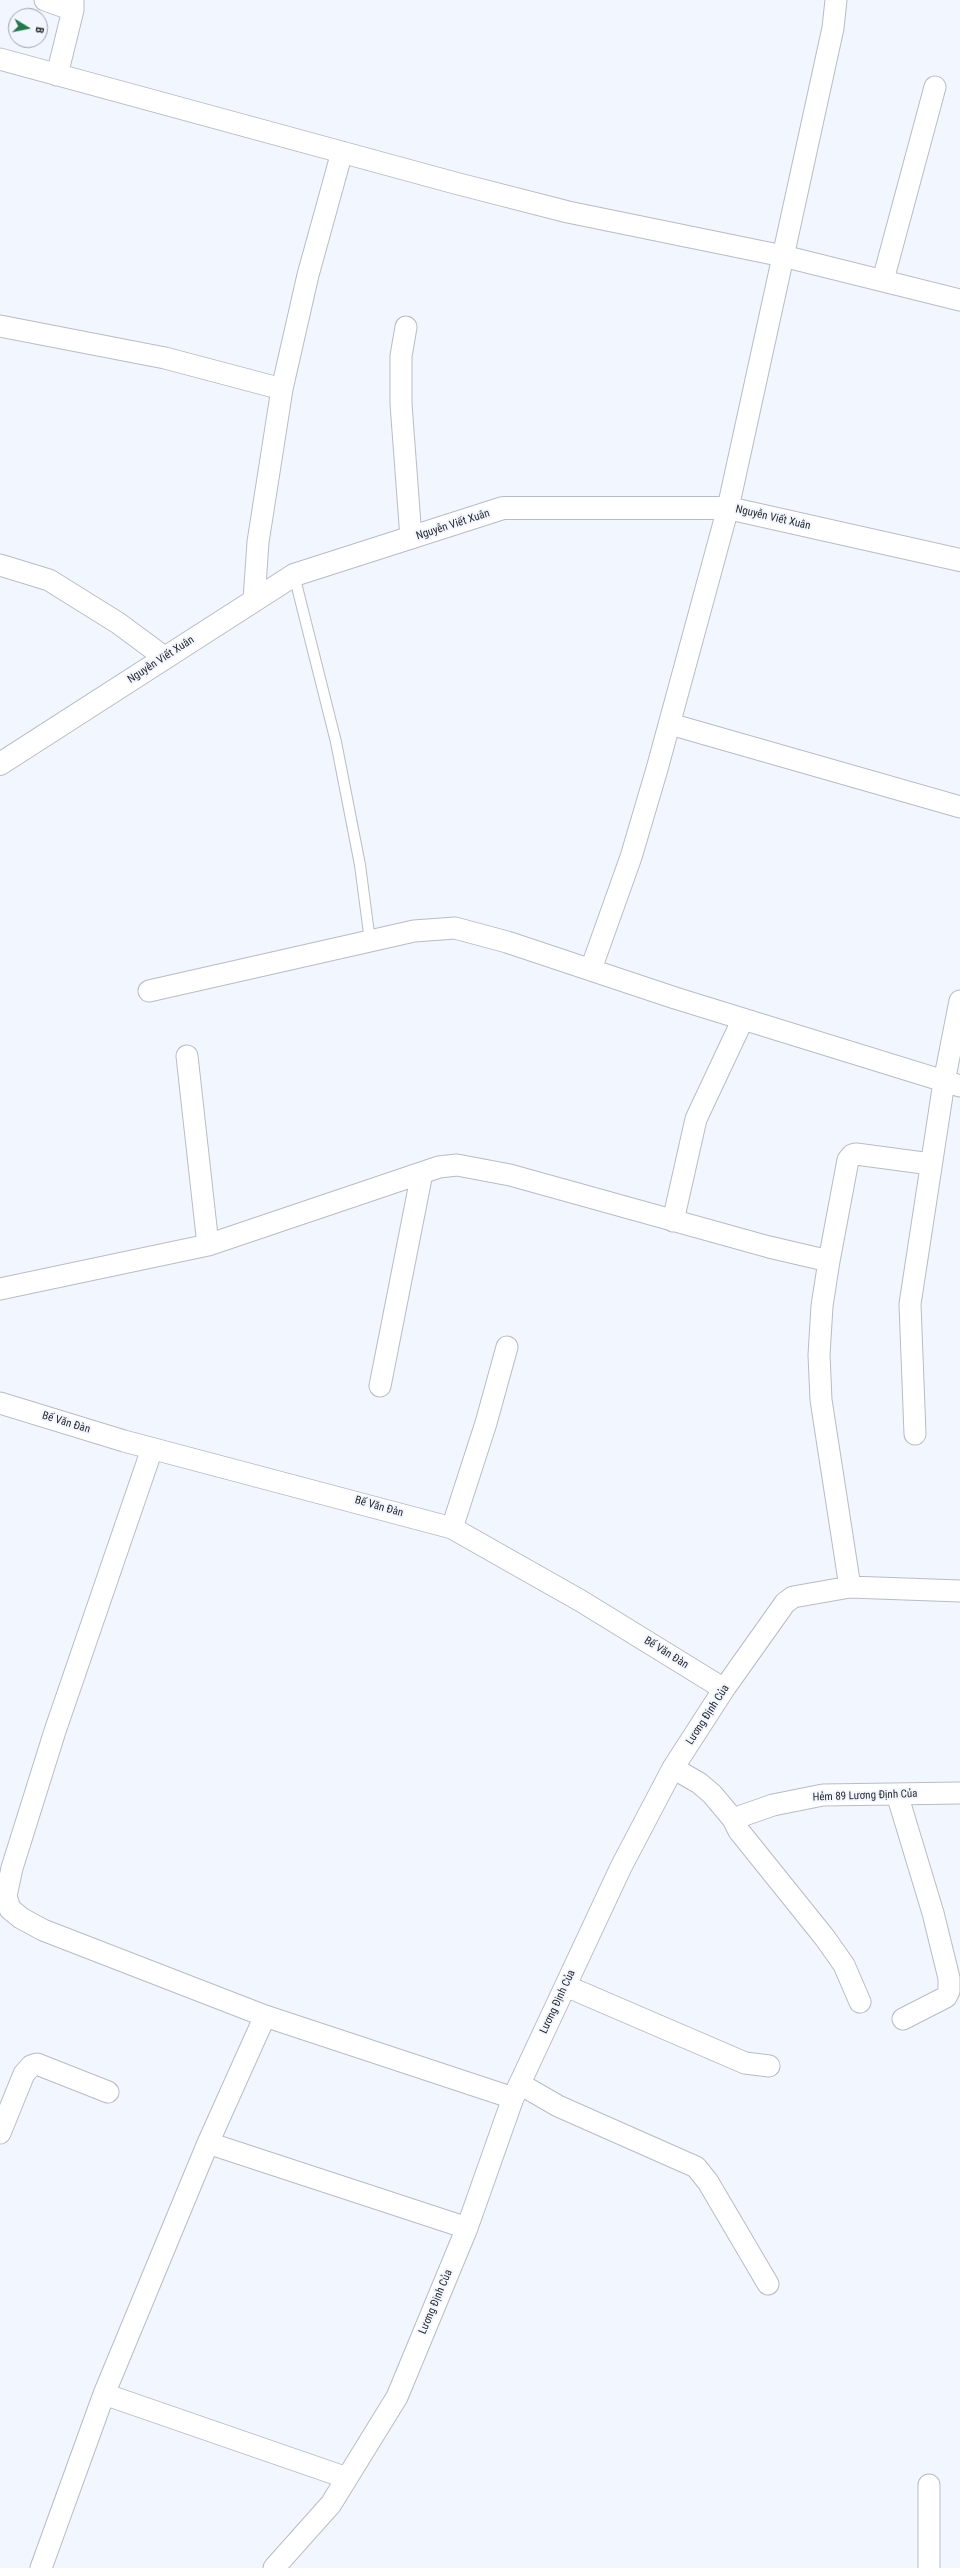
<!DOCTYPE html>
<meta charset="utf-8">
<style>
body{margin:0}
#map{position:relative;width:960px;height:2568px;overflow:hidden;background:#f2f6ff;font-family:"Roboto Condensed",sans-serif}
canvas{display:block}
.north{position:absolute;left:8px;top:8px;width:40px;height:40px;box-sizing:border-box;background:#f2f6ff;border:1px solid #a2a4ab;border-radius:50%;rotate:100deg;font-size:11px;font-weight:700;line-height:16px;text-align:center;color:#292a2d}
.north::after{content:'';display:block;margin:auto;width:14px;height:18px;background:#277849;clip-path:polygon(50% 0,100% 100%,50% 72%,0 100%)}
</style>
<div id="map">
<canvas width="960" height="2568"></canvas>
<div class="north">B</div>
</div>
<script>
const ctx = document.querySelector('canvas').getContext('2d');
ctx.lineJoin = 'round';
function poly(rows) {
  const path = new Path2D();
  for (const r of rows) {
    path.moveTo(r[0], r[1]);
    for (let i = 2; i < r.length; i += 2) path.lineTo(r[i], r[i + 1]);
  }
  return path;
}
function strokePath(path, color, width, dash) {
  ctx.strokeStyle = color;
  ctx.lineWidth = width;
  ctx.lineCap = dash ? 'butt' : 'round';
  ctx.setLineDash(dash || []);
  ctx.stroke(path);
}
function write(font, color, halo, rows, align = 'center') {
  ctx.font = font + ' "Roboto Condensed",sans-serif';
  ctx.lineWidth = 4;
  ctx.setLineDash([]);
  ctx.textBaseline = 'middle';
  ctx.strokeStyle = halo;
  ctx.fillStyle = color;
  for (const [text, x, y, turn = 0] of rows) {
    ctx.save();
    ctx.translate(x, y);
    ctx.rotate((+turn || 0) * Math.PI / 180);
    ctx.textAlign = isNaN(turn) ? turn : align;
    if (halo) ctx.strokeText(text, 0, 0);
    ctx.fillText(text, 0, 0);
    ctx.restore();
  }
}
const lane = poly([
 [294,575,336,742,360,865,370,941]
]);
const street = poly([
 [45,0,73,10],
 [0,59,455,183,568,212,783,256,960,300],
 [57,75,73,10,73,0],
 [883,280,935,87],
 [0,326,165,358,282,389],
 [406,327,401,356,401,404,411,538],
 [0,565,49,580,118,623,164,657],
 [254,600,258,542,282,389,308,275,342,152],
 [670,724,960,807],
 [591,969,631,857,657,769,728,508,833,28,836,0],
 [149,991,414,931,455,928,507,942,675,998,960,1086],
 [187,1056,208,1245],
 [673,1221,696,1119,743,1019],
 [829,1261,848,1160,852,1155,856,1154,931,1164],
 [0,1289,208,1245,439,1167,457,1165,510,1175,769,1247,829,1261,822,1306,819,1355,821,1400,850,1587],
 [380,1386,422,1173],
 [0,1403,124,1441,452,1528,581,1601,724,1689],
 [915,1434,910,1304,944,1082,960,1001],
 [152,1449,55,1731,12,1868,6,1896,10,1909,21,1918,43,1930,265,2016,513,2098],
 [452,1528,486,1423,507,1347],
 [673,1768,699,1783,712,1794,733,1819,773,1805,823,1795,960,1793],
 [897,1794,933,1913,949,1978,949,1991,946,1997,903,2019],
 [733,1819,739,1831,825,1938,844,1965,860,2002],
 [566,1986,745,2063,769,2066],
 [520,2084,558,2106,696,2167,708,2182,768,2284],
 [0,2133,24,2074,31,2066,37,2064,108,2092],
 [208,2143,467,2228],
 [104,2394,347,2478],
 [41,2568,104,2394,208,2143,265,2016],
 [274,2568,331,2504,397,2397,467,2228,513,2098,621,1867,673,1768,724,1689,785,1603,793,1597,850,1587,960,1591],
 [929,2568,929,2485]
]);
const secondary = poly([
 [0,764,294,575,503,508,728,508,960,560]
]);
strokePath(lane, '#b8bcc5', 12);
strokePath(street, '#b8bcc5', 23);
strokePath(secondary, '#b8bcc5', 24);
strokePath(lane, '#fff', 10);
strokePath(street, '#fff', 21);
strokePath(secondary, '#fff', 22);
write('11px', '#292a2d', '#f2f6ff', [
 ["Nguyễn Viết Xuân",773,518,13],
 ["Nguyễn Viết Xuân",453,525,-18],
 ["Nguyễn Viết Xuân",161,660,-33],
 ["Bế Văn Đàn",66,1423,17],
 ["Bế Văn Đàn",379,1507,16],
 ["Bế Văn Đàn",666,1653,32],
 ["Lương Định Của",708,1715,-57],
 ["Hẻm 89 Lương Định Của",865,1796,-2],
 ["Lương Định Của",558,2002,-65],
 ["Lương Định Của",436,2302,-67]
]);
</script>
